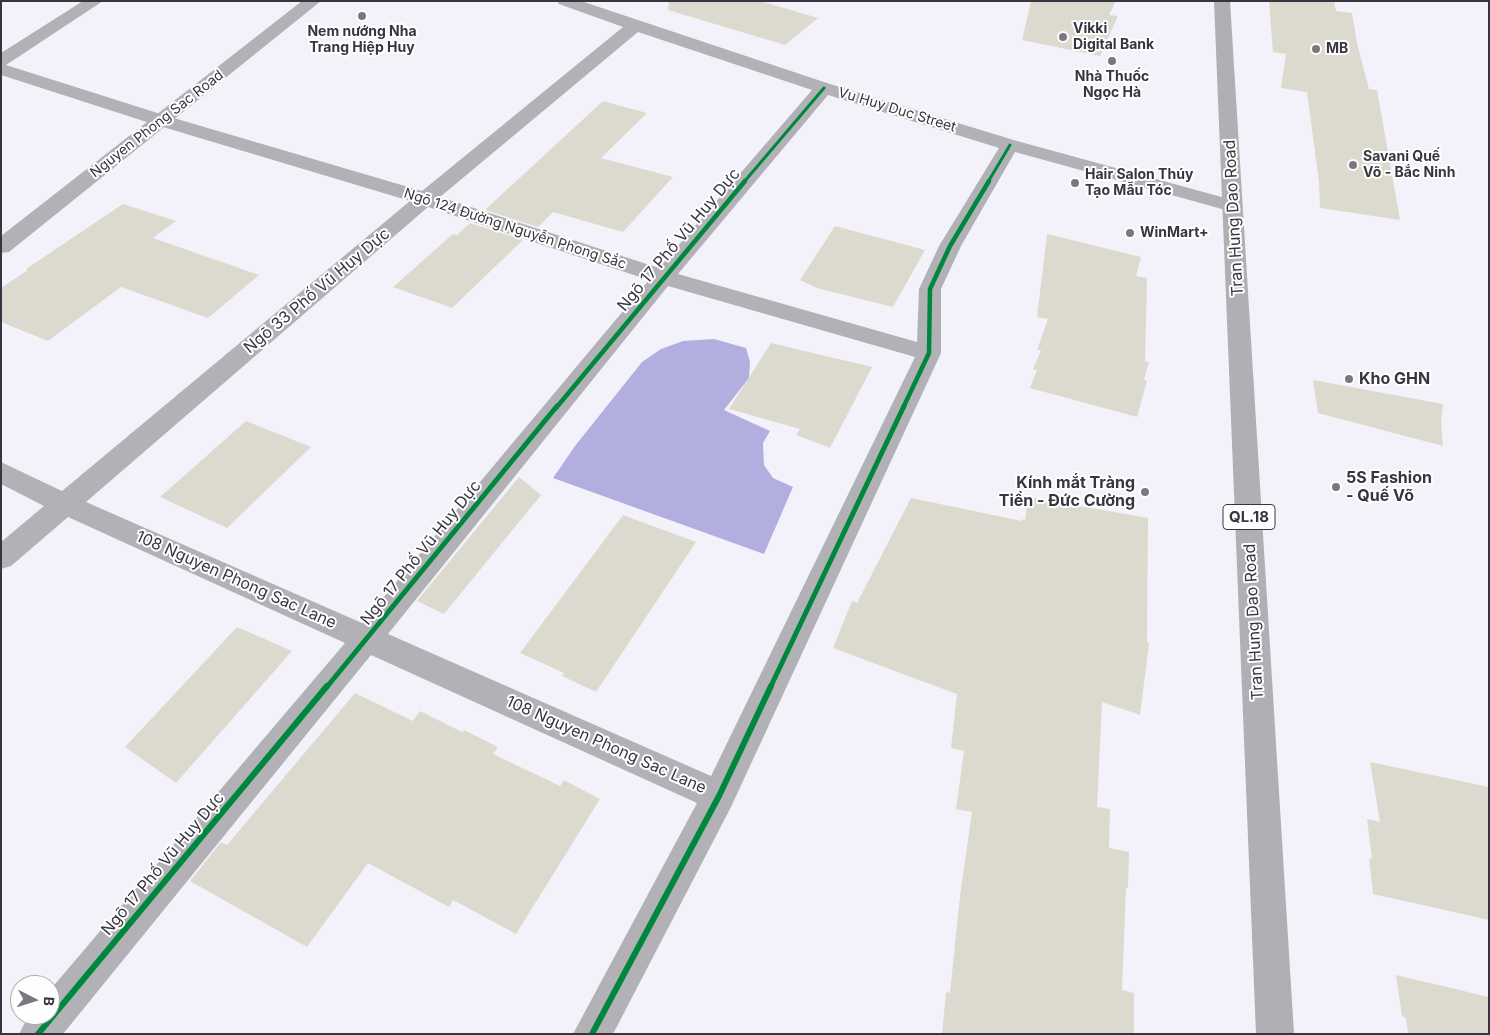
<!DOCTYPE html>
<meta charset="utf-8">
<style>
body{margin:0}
#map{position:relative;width:1490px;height:1035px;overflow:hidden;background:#f3f2fa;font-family:Inter,sans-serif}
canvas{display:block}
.frame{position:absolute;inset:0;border:2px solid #373640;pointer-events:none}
.north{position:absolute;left:10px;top:975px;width:50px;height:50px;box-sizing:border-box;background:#fefefe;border:1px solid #aeaeb2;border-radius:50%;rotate:95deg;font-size:14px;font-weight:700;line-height:20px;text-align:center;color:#373640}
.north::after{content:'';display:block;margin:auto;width:18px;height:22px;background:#797881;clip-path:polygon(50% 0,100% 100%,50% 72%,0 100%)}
</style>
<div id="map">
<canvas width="1490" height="1035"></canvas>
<div class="frame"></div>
<div class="north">B</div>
</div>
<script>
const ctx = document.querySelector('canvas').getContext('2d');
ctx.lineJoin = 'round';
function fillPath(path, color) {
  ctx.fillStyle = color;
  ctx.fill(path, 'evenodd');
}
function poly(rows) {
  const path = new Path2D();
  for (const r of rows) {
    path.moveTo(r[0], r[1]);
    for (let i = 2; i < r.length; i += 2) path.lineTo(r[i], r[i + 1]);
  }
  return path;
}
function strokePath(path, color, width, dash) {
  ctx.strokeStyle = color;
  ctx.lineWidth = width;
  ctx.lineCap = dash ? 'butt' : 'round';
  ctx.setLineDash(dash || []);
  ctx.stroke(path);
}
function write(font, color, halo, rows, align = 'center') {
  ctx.font = font + ' Inter,sans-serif';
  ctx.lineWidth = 4;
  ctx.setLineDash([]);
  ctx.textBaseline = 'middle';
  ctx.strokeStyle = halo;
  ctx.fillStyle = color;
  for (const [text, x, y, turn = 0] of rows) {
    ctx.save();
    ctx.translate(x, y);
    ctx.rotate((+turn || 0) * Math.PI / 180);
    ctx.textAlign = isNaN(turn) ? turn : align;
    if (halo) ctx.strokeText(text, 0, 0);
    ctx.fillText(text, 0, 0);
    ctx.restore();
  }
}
fillPath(poly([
 [714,339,746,348,750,362,749,378,724,410,770,431,763,443,764,465,773,478,793,487,764,554,553,478,575,446,642,362,661,349,683,341]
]), '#b3aee0');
fillPath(poly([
 [669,1,760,1,818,18,785,45,668,10],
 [1031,1,1116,1,1109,15,1118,16,1100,56,1022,40],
 [1269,1,1334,1,1336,11,1352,13,1357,43,1369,89,1377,90,1400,220,1320,208,1319,182,1307,92,1281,88,1286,54,1273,52],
 [603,101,647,113,601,158,673,177,623,232,553,212,538,227,485,210],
 [123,204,176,221,153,238,259,275,208,318,121,287,48,341,1,322,1,288,28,270,26,269],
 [470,223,523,240,452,308,393,287,453,234,457,235],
 [835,226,925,250,893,307,817,288,800,280],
 [1047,234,1141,257,1136,276,1147,278,1145,361,1149,362,1144,380,1147,381,1137,417,1030,388,1037,370,1033,369,1041,350,1037,350,1048,319,1037,317],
 [771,343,872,367,830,448,796,435,800,429,729,409],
 [1313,380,1443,404,1441,422,1443,446,1318,413],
 [246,421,311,447,227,528,160,497],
 [519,477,541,495,444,614,417,601],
 [1028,497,1148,518,1147,642,1149,643,1140,715,1102,702,1097,807,1110,809,1109,848,1129,852,1128,888,1126,887,1122,990,1134,993,1134,1034,942,1034,946,992,950,993,960,896,972,812,956,809,964,751,951,748,957,694,833,648,852,601,857,603,911,498,1022,521,1022,519,1025,520],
 [623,515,696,542,596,692,562,676,564,673,520,653],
 [237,627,292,651,176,783,125,747],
 [355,693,413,721,420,711,462,732,464,730,498,747,493,754,560,786,564,780,600,799,516,934,453,900,449,907,368,863,307,947,190,881,221,842,227,845],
 [1370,762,1489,787,1489,920,1373,894,1369,858,1372,859,1367,819,1380,822],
 [1396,975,1489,997,1489,1034,1408,1034,1406,1018,1402,1016]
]), '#dcdace');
fillPath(poly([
 [83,1,103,1,6,65,167,116,422,191,623,27,559,4,557,1,581,1,830,84,1017,141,1240,202,1243,206,1240,210,1233,212,1015,152,961,246,941,289,941,353,731,807,613,1034,573,1034,697,803,371,655,63,1034,19,1034,29,1015,50,1015,50,990,345,643,68,517,11,566,1,569,1,542,44,506,1,484,1,462,62,491,410,201,153,124,1,75,1,53,83,1],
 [638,32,812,90,659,268,440,197,638,32],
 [828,95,999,148,939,246,919,289,917,342,678,274,828,95],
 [428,207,649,280,362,623,86,502,428,207],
 [668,286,915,357,711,776,388,634,668,286]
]), '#b2b1b6');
fillPath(poly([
 [302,1,321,1,9,252,1,253,1,236,302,1]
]), '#b2b1b6');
fillPath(poly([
 [1214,1,1230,1,1294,1034,1256,1034,1214,1]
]), '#b0afb4');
strokePath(poly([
 [744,182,824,88],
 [988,182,1010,145]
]), '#00873e', 3);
strokePath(poly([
 [556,408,745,181],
 [903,408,929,353,930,289,950,246,989,181]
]), '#00873e', 4.5);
strokePath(poly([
 [326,688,557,406],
 [770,688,904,406]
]), '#00873e', 5);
strokePath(poly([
 [38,1034,327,686],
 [592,1034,719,796,771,686]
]), '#00873e', 6);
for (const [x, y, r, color] of [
 [362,16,5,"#797881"],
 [1063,37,5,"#797881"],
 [1316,49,5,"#797881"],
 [1112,61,5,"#797881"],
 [1353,165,5,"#797881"],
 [1075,183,5,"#797881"],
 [1130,233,5,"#797881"],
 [1349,379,5,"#797881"],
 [1336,487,5,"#797881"],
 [1145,492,5,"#797881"]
]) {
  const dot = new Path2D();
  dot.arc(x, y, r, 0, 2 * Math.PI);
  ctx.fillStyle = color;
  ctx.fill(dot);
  strokePath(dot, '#fefefe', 2);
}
write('bold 14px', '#373640', '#fefefe', [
 ["Vikki",1073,29],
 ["Digital Bank",1073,45],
 ["Nem nướng Nha",362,32,"center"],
 ["Trang Hiệp Huy",362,48,"center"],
 ["MB",1326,49],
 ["Nhà Thuốc",1112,77,"center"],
 ["Ngọc Hà",1112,93,"center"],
 ["Savani Quế",1363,157],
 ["Võ - Bắc Ninh",1363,173],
 ["Hair Salon Thúy",1085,175],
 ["Tạo Mẫu Tóc",1085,191],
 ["WinMart+",1140,233]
], 'left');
write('14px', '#373640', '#fefefe', [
 ["Vu Huy Duc Street",897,110,17],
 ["Nguyen Phong Sac Road",157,124,-38],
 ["Ngõ 124 Đường Nguyễn Phong Sắc",515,229,18]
]);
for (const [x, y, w] of [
 [1249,517,52]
]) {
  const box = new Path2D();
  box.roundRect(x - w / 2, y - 12.5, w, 25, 4);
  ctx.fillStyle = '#fefefe';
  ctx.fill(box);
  strokePath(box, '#373640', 1);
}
write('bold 15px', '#373640', null, [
 ["QL.18",1249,517]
]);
write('16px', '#373640', '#fefefe', [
 ["Tran Hung Dao Road",1234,218,-93],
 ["Ngõ 17 Phố Vũ Huy Dực",679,240,-50],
 ["Ngõ 33 Phố Vũ Huy Dực",317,291,-40],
 ["Ngõ 17 Phố Vũ Huy Dực",421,553,-51],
 ["108 Nguyen Phong Sac Lane",236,580,24],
 ["Tran Hung Dao Road",1254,622,-93],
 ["108 Nguyen Phong Sac Lane",606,745,24],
 ["Ngõ 17 Phố Vũ Huy Dực",163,864,-50]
]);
write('bold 16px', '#373640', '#fefefe', [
 ["Kho GHN",1359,379],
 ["5S Fashion",1346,478],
 ["- Quế Võ",1346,496],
 ["Kính mắt Tràng",1135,483,"right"],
 ["Tiền - Đức Cường",1135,501,"right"]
], 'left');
</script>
